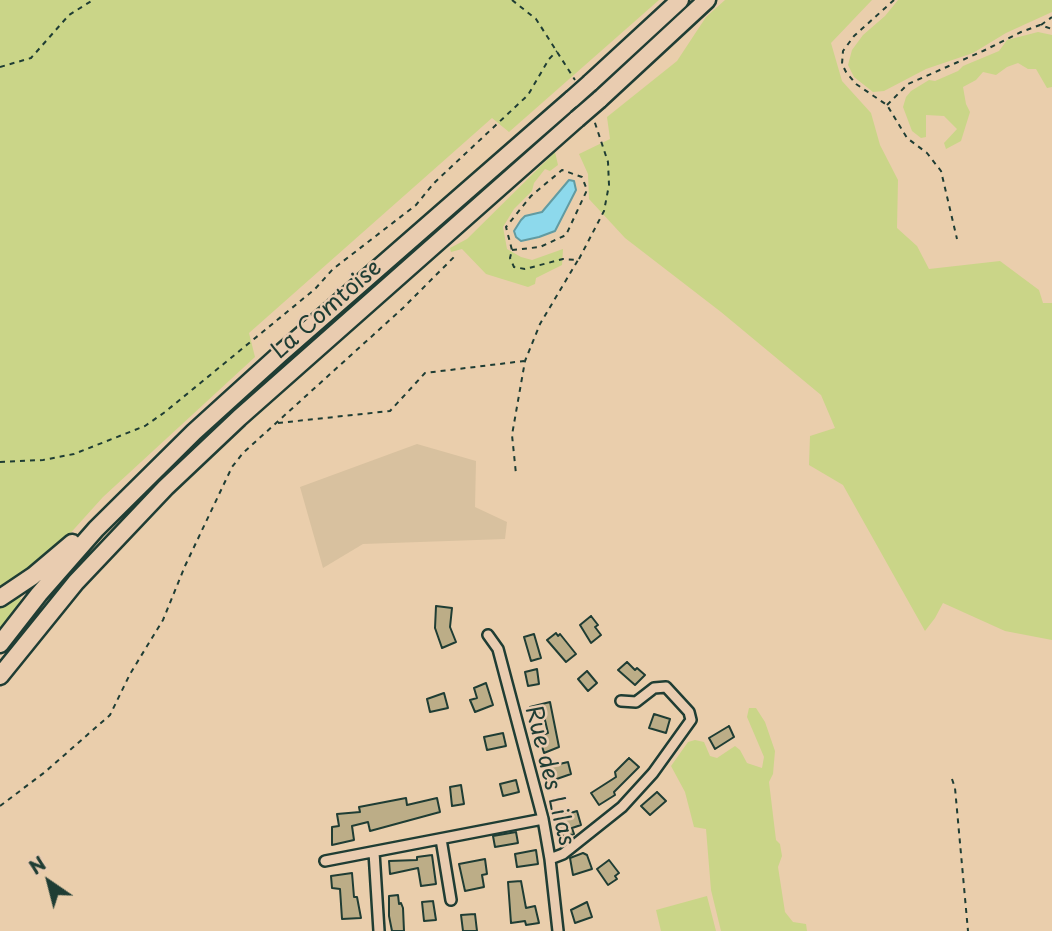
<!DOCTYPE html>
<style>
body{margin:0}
#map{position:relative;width:1052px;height:931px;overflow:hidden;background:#eaceac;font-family:"Playpen Sans",sans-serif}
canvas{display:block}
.north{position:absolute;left:14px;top:847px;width:70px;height:70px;-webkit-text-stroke:5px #e9ccb0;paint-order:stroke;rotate:325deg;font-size:19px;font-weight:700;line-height:28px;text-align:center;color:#1f3d34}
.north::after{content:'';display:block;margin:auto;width:24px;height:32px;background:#1f3d34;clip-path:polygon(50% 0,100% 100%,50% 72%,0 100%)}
</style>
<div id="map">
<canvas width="1052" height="931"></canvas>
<div class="north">N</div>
</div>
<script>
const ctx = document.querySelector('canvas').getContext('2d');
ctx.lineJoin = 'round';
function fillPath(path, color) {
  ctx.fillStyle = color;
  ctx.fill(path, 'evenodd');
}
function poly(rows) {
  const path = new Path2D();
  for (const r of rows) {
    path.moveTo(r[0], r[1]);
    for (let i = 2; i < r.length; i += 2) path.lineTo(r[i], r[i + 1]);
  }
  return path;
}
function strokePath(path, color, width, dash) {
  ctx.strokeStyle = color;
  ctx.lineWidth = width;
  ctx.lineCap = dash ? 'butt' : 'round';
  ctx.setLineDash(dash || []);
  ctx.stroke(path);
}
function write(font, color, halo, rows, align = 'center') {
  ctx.font = font + ' "Playpen Sans",sans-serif';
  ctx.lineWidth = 5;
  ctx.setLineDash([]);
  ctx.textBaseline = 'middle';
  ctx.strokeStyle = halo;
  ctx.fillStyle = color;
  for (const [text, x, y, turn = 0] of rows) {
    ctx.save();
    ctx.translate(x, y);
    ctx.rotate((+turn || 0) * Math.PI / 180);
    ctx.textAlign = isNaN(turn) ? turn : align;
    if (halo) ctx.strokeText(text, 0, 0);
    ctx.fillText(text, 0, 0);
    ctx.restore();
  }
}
fillPath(poly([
 [417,444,476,461,475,507,507,522,505,539,363,544,323,568,300,487]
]), '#d8c19f');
fillPath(poly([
 [0,0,659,0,509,132,492,118,249,333,255,357,103,497,66,538,16,582,21,600,0,630],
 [725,0,872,0,831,43,842,81,871,113,880,145,898,180,897,228,917,246,929,269,1000,261,1039,290,1043,303,1052,303,1052,640,1005,631,943,603,935,618,925,631,843,485,809,465,810,436,835,428,821,395,721,312,625,238,589,199,588,174,579,154,610,139,607,117,677,61,706,17],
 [898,0,1052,0,1052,12,1006,33,973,53,926,69,884,91,873,92,854,77,848,65,852,50,863,35,885,16],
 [1038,32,1052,35,1052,87,1047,88,1036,69,1028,69,1018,63,1007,67,996,75,983,72,976,80,963,87,966,104,970,112,961,141,946,149,944,143,957,129,944,116,926,115,926,137,921,138,912,131,903,107,906,97,911,91,929,80,935,81,958,71,963,66,999,51,1007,40],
 [555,152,558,165,550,171,545,169,534,183,532,191,514,209,503,227,507,249,521,257,532,260,563,249,562,265,536,278,535,284,528,287,486,274,462,249,451,252,450,248,467,239],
 [749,708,756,708,765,722,775,751,773,774,769,782,776,840,780,844,782,856,778,867,785,912,793,922,806,924,807,931,721,931,711,890,706,829,694,827,685,792,671,766,688,742,695,740,704,742,710,756,717,758,735,746,740,750,747,763,762,768,764,757,747,717],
 [707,896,716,931,661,931,656,910]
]), '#cad588');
const water = poly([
 [569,180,574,181,576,190,555,231,539,237,521,241,516,237,514,231,521,220,525,216,542,212,569,180]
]);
fillPath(water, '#8dd9ec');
strokePath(water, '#619ba2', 2);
const building = poly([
 [436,606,452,608,450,627,456,642,442,648,435,628,436,606],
 [591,616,598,625,595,627,601,635,591,643,580,625,591,616],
 [556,633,558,636,560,634,576,654,566,662,547,640,556,633],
 [534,634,541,658,531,661,524,637,534,634],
 [627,662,635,670,637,668,645,675,635,685,618,670,627,662],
 [537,669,539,684,528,686,525,672,537,669],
 [587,671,597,683,588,691,578,679,587,671],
 [486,683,493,705,475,712,470,700,477,698,474,688,486,683],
 [444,693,448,708,430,712,427,699,444,693],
 [550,702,559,747,544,753,539,736,548,733,544,716,533,718,530,707,550,702],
 [654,714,670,719,666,733,649,728,654,714],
 [729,726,734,737,715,749,709,738,729,726],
 [503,733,506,746,487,750,484,737,503,733],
 [629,758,639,767,614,792,615,795,599,805,591,793,616,777,615,772,629,758],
 [568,762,571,774,548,782,545,771,551,770,551,766,568,762],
 [516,780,519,792,503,796,500,784,516,780],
 [461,785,464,804,452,806,450,787,461,785],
 [657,792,666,801,650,815,641,806,657,792],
 [406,798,407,805,437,798,440,812,370,831,368,822,352,826,354,840,332,845,332,827,339,826,337,814,360,812,359,807,406,798],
 [577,811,581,825,572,828,574,834,563,837,558,817,577,811],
 [516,832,518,843,495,847,493,836,516,832],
 [536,850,538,864,517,867,515,854,536,850],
 [583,853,587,855,592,869,573,875,570,858,583,853],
 [432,855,436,884,421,886,418,868,390,874,389,861,417,860,417,857,432,855],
 [485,859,487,874,482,875,484,887,465,891,459,864,485,859],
 [609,860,619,873,615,876,617,879,608,885,597,869,609,860],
 [352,873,354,897,357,897,361,918,342,919,340,889,332,888,331,876,352,873],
 [521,881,526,908,535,906,539,923,526,925,525,921,511,923,508,882,521,881],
 [398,895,399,904,401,903,403,908,404,931,392,931,389,916,389,896,398,895],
 [433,901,436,920,424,921,422,902,433,901],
 [587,902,592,917,575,923,571,910,587,902],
 [475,914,477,931,463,931,461,915,475,914]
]);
fillPath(building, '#bcad87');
strokePath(building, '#1f3d34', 2);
const street = poly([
 [488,635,498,649,543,819,550,859,558,931],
 [441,839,451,900],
 [374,852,379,931],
 [550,859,563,854,622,807,653,773,691,720,689,712,666,687,654,688,636,702,621,701],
 [325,861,543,819]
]);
const highway = poly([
 [590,83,680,0],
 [599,100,707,0],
 [0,598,33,576,72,543],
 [0,644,39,594,96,529,194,432,280,354,572,99],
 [0,676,76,582,166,487,239,418,577,119]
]);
strokePath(street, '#1f3d34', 14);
strokePath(highway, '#1f3d34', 21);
strokePath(poly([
 [512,0,536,19,575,80],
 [894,0,854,36,843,51,842,64,846,72,856,84,887,105,907,138,927,153,941,171,957,239],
 [1041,25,1052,17],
 [0,67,31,58,69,15,93,0],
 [887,105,908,84,983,51,1021,32,1040,25,1052,29],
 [512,250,540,247,566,235,587,190,582,177,562,170,531,196,506,227,512,250,510,258,514,267,525,269,563,259,578,260,540,324,525,361,512,435,516,474],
 [579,259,604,211,609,185,608,162,594,120],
 [278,423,390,411,425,373,524,361],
 [0,462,43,460,74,454,145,426,165,412,315,289,333,269,416,205,434,183,528,95,549,59,557,51],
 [952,779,955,788,968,931],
 [0,806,45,772,110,715,130,674,163,620,185,566,232,467,243,453,403,308,455,256]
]), '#1f3d34', 2, [5, 5]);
strokePath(street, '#e9ccb0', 9);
strokePath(highway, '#e9ccb0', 16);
const highwayBridge = poly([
 [572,99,590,83],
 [577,119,599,100]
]);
strokePath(highwayBridge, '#1f3d34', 21, []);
strokePath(highwayBridge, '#e9ccb0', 16);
write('23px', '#1f3d34', '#e9ccb0', [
 ["La Comtoise",327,310,-41],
 ["Rue des Lilas",549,776,76]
]);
</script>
